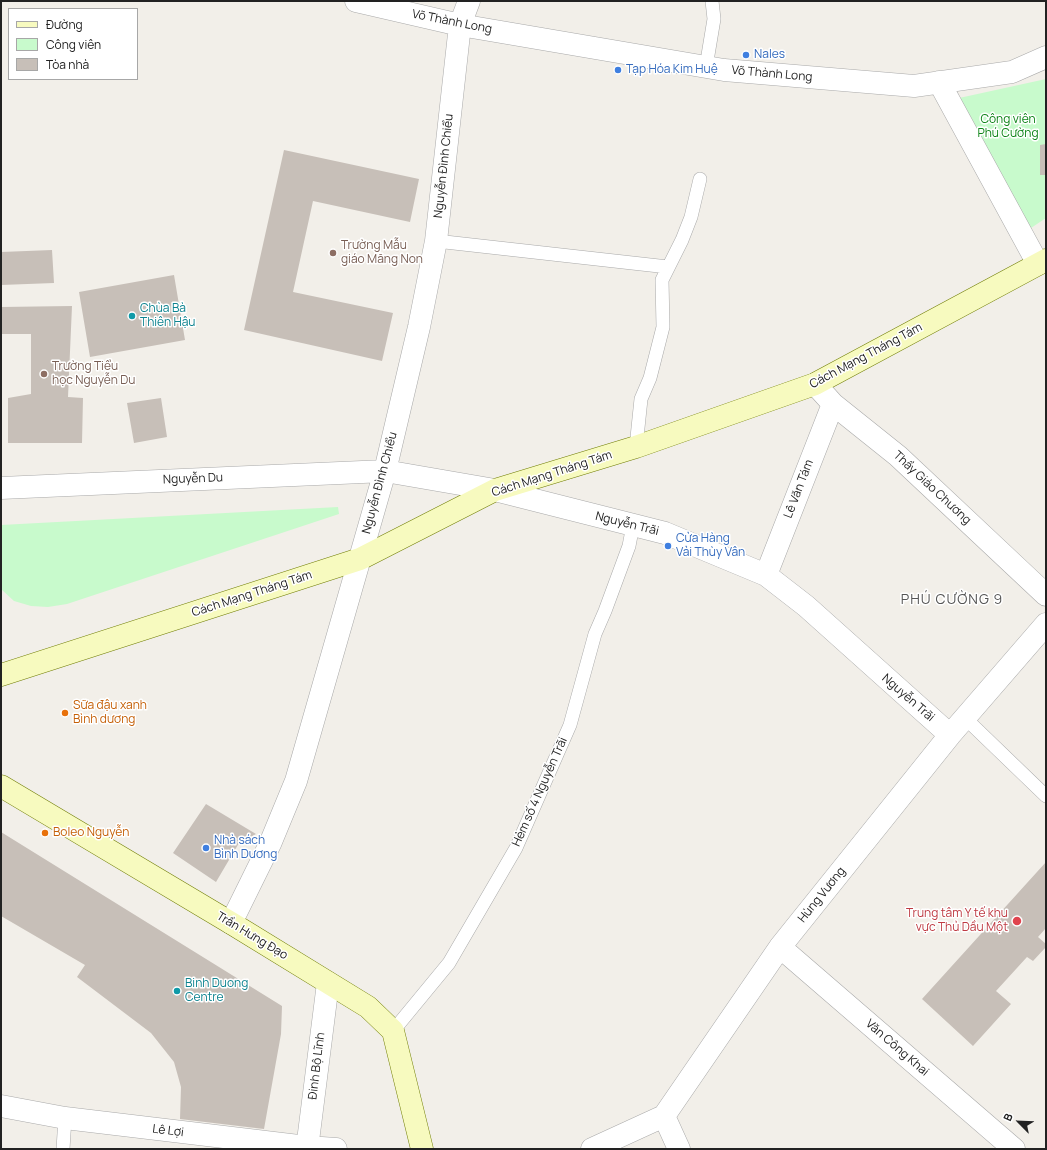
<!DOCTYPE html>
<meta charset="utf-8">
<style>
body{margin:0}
#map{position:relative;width:1047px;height:1150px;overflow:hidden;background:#f2efe9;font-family:Manrope,sans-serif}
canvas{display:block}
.frame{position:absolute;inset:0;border:2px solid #222;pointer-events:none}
.legend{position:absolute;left:8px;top:8px;width:130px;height:72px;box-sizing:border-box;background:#fff;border:1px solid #a7a7a7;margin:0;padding:5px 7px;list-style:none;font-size:12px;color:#222}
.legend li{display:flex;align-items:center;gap:8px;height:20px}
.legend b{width:20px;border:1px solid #a7a7a7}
.north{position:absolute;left:999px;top:1102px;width:40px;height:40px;-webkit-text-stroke:3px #fff;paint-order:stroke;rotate:294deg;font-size:11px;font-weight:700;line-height:16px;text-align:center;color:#222}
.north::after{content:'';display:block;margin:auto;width:14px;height:18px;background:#222;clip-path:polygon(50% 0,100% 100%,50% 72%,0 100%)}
</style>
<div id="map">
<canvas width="1047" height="1150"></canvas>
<div class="frame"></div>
<ul class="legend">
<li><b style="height:5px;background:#f7fabf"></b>Đường</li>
<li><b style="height:11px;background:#c8facc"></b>Công viên</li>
<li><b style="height:11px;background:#c7bfb8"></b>Tòa nhà</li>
</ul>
<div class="north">B</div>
</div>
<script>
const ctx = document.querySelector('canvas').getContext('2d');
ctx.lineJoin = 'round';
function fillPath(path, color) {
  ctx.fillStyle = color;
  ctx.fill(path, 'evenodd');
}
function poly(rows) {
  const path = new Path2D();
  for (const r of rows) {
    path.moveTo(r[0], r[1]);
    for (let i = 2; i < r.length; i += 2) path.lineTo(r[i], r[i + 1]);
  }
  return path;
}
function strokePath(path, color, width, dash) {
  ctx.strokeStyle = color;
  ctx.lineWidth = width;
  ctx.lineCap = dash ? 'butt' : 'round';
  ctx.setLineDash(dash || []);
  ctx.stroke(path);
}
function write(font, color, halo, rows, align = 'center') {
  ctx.font = font + ' Manrope,sans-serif';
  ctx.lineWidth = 3;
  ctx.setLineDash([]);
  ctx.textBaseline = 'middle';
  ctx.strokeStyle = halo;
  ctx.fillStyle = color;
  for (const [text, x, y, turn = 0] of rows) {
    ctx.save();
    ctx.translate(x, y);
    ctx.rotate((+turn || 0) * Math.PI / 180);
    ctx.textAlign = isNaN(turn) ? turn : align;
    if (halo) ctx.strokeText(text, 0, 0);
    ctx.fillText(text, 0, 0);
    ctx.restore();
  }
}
fillPath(poly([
 [1046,79,1046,218,1022,234,950,100],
 [338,507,339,514,67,604,48,607,31,606,14,601,1,589,1,525]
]), '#c8facc');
fillPath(poly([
 [1046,144,1046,175,1040,175,1040,145],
 [284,150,419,179,410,222,313,201,293,292,393,313,382,361,244,330],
 [52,250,54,283,1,285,1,252],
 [174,275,185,340,90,357,79,292],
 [72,306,68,397,83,398,82,443,8,443,8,398,31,394,31,334,1,334,1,307],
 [161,398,167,437,134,443,127,403],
 [206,804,256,834,239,843,216,882,173,853],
 [1,832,282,1006,281,1034,264,1129,180,1119,181,1087,174,1062,151,1033,77,977,85,965,1,916],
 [1046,862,1046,928,1038,937,1046,944,1046,947,1033,961,1027,957,996,991,1011,1004,973,1046,922,999]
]), '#c7bfb8');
const lane = poly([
 [706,67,714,19,712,1],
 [436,241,668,267],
 [636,447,641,399,650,378,663,327,662,280,682,240,691,217,700,179],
 [965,718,1046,796],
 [393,1031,449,963,516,848,570,725,595,634,605,611,629,546,633,525],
 [63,1149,65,1118]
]);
const street = poly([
 [356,1,460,25,724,70,914,86,1012,72,1046,57],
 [939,82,1038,264],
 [815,384,833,404,898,456,1046,595],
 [1,488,385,471,495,490,665,533,766,575,806,606,950,735],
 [766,575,833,404],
 [231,923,270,844,296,781,385,471,419,327,436,241,460,25,469,1],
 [780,947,1014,1149],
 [1,1106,65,1118,307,1147,336,1149],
 [664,1116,679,1149],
 [307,1149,328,983],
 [592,1149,664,1116,780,947,950,735,1046,624]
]);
const secondary = poly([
 [1,675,360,559,495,490,636,447,815,384,1046,260],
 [1,786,231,923,368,1007,393,1031,422,1149]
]);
strokePath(lane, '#a9a9a9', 14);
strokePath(street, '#a9a9a9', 23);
strokePath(secondary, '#707d05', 23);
strokePath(lane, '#fff', 13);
strokePath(street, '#fff', 22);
strokePath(secondary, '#f7fabf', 22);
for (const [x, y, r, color] of [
 [746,55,4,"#3f7fe0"],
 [618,70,4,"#3f7fe0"],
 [333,253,4,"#8d6e63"],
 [132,316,4,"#0f9aa8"],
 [44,374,4,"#8d6e63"],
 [668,546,4,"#3f7fe0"],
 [65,713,4,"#e8710a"],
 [45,833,4,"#e8710a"],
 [206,848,4,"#3f7fe0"],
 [1017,921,5,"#e0444e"],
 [177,991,4,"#0f9aa8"]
]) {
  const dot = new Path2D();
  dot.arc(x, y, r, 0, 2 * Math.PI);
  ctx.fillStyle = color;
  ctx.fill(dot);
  strokePath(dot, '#fff', 1.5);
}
write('12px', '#222', '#fff', [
 ["Võ Thành Long",452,22,11],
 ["Võ Thành Long",772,74,5],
 ["Nguyễn Đình Chiểu",444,166,-84],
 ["Cách Mạng Tháng Tám",866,356,-28],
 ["Cách Mạng Tháng Tám",552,474,-18],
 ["Nguyễn Du",193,479,-2],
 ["Nguyễn Đình Chiểu",380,483,-75],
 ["Thầy Giáo Chương",932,488,43],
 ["Lê Văn Tám",799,489,-69],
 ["Nguyễn Trãi",627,524,14],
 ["Cách Mạng Tháng Tám",252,594,-18],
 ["Nguyễn Trãi",908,698,41],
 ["Hẻm số 4 Nguyễn Trãi",540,792,-66],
 ["Hùng Vương",822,895,-51],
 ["Trần Hưng Đạo",252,936,31],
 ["Văn Công Khai",897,1048,41],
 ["Đinh Bộ Lĩnh",317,1066,-83],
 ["Lê Lợi",168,1131,7]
]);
write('12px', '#366cbe', '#fff', [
 ["Nales",754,55],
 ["Tạp Hóa Kim Huệ",626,70],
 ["Cửa Hàng",676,539],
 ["Vải Thùy Vân",676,553],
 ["Nhà sách",214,841],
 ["Bình Dương",214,855]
], 'left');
write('12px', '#0c8416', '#fff', [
 ["Công viên",1008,120],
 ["Phú Cường",1008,134]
]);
write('12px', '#785e54', '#fff', [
 ["Trường Mẫu",341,246],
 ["giáo Măng Non",341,260],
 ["Trường Tiểu",52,367],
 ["học Nguyễn Du",52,381]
], 'left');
write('12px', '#0d838f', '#fff', [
 ["Chùa Bà",140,309],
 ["Thiên Hậu",140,323],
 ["Binh Duong",185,984],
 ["Centre",185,998]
], 'left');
write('12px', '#c56008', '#fff', [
 ["Sữa đậu xanh",73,706],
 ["Bình dương",73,720],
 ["Boleo Nguyễn",53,833]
], 'left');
write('12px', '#be3a42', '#fff', [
 ["Trung tâm Y tế khu",1008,914],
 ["vực Thủ Dầu Một",1008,928]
], 'right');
ctx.letterSpacing = '1px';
write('14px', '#555', '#fff', [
 ["PHÚ CƯỜNG 9",952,600]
]);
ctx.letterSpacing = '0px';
</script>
